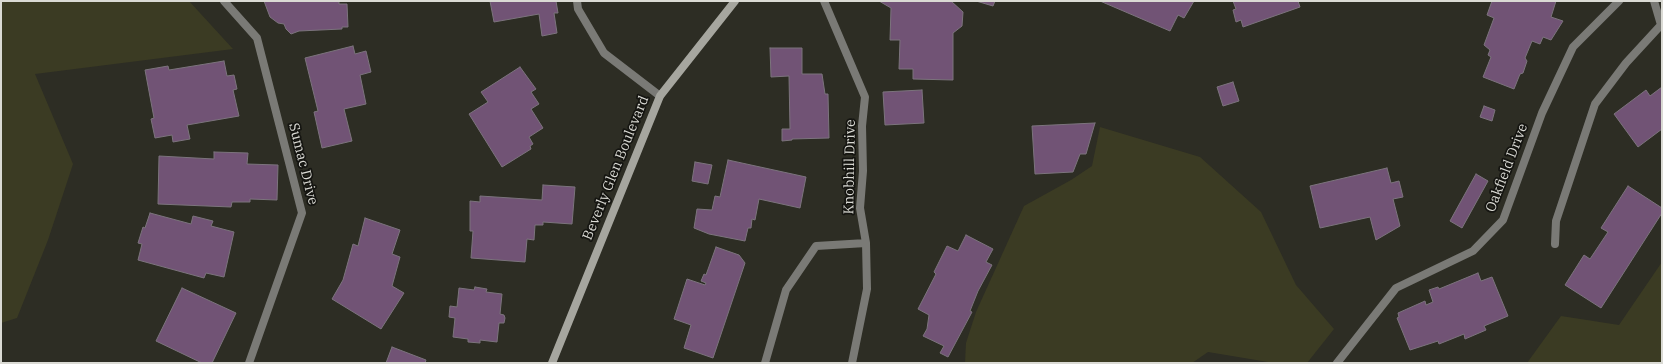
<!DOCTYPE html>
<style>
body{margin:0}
#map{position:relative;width:1663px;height:364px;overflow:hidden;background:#2d2d24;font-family:"IBM Plex Serif",serif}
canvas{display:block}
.frame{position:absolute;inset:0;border:2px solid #dadad4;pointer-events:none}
</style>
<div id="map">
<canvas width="1663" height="364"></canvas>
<div class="frame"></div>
</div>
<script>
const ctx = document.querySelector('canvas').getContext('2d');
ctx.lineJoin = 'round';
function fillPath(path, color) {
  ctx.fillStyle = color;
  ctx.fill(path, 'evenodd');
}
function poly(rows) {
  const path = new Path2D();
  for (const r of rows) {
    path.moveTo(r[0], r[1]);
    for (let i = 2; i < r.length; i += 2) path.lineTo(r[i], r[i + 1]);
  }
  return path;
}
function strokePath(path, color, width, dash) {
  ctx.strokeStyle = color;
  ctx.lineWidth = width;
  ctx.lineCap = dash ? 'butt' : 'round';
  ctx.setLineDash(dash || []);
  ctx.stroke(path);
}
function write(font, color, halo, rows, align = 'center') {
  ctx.font = font + ' "IBM Plex Serif",serif';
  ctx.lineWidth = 3.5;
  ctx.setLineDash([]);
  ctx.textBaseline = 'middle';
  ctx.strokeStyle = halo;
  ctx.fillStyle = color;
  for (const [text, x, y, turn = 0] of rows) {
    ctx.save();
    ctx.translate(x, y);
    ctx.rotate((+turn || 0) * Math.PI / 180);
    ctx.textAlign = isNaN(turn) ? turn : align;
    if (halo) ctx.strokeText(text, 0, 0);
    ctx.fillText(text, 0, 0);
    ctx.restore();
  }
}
fillPath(poly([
 [1,1,189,1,233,49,35,74,73,164,48,240,17,318,1,323],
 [1100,127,1200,157,1261,212,1296,285,1334,329,1307,363,1274,363,1208,352,1192,363,965,363,966,343,976,312,1024,206,1071,180,1092,166],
 [1662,262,1662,363,1527,363,1561,316,1619,325]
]), '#3b3b23');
const building = poly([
 [264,1,339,1,339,4,347,4,348,27,342,27,342,29,299,31,291,34,286,29,284,24,278,23,270,17,264,1],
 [490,1,556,1,558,13,554,13,557,33,542,36,539,14,494,22,490,1],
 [879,1,951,1,963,12,962,26,953,33,953,80,913,79,913,69,899,69,900,40,890,40,891,8,879,1],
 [976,1,995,1,993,6,976,1],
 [1100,1,1194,1,1184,18,1178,15,1170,31,1100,1],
 [1233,1,1298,1,1300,7,1243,27,1241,20,1236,22,1233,10,1236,9,1233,1],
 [1492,1,1556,1,1551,17,1563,21,1551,40,1543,37,1540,44,1532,41,1525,58,1527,61,1523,73,1520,74,1514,89,1483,77,1491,57,1488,55,1490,50,1484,45,1494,18,1487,15,1492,1],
 [353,46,355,54,366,51,371,72,360,75,366,104,344,109,352,141,322,148,314,112,318,111,305,58,353,46],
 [770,48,802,48,802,74,822,74,825,94,828,94,829,138,792,139,792,140,782,141,782,129,790,129,789,76,771,77,770,48],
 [224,61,227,76,234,75,237,89,233,90,239,116,187,125,190,139,173,142,172,135,155,138,151,119,154,118,145,70,168,66,169,70,224,61],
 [520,67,536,89,531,92,539,104,531,109,543,128,529,137,533,144,530,146,531,149,502,167,469,114,488,102,481,92,520,67],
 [1233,82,1239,101,1223,106,1217,87,1233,82],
 [1662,87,1662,129,1638,147,1614,114,1646,90,1650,96,1662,87],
 [922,90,924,123,885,125,883,92,922,90],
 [1484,106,1495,110,1492,121,1480,117,1484,106],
 [1095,123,1086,154,1080,154,1073,172,1035,174,1032,126,1095,123],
 [214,152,248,153,247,164,278,165,277,200,250,199,250,202,232,202,231,207,158,204,159,156,214,159,214,152],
 [728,160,806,177,800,208,759,199,755,220,752,219,751,228,748,228,745,241,709,234,694,228,697,209,712,210,715,196,720,197,728,160],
 [695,162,712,165,708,184,692,181,695,162],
 [1387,168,1391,183,1399,181,1403,197,1393,199,1400,226,1376,240,1370,217,1320,228,1310,186,1387,168],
 [1476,174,1488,181,1462,228,1450,221,1476,174],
 [543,185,575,187,572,224,543,222,543,225,535,225,534,240,527,239,525,262,471,258,473,231,470,231,470,201,480,202,480,196,542,200,543,185],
 [1628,186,1662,208,1662,213,1601,308,1565,285,1584,255,1590,259,1608,232,1601,228,1628,186],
 [150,213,191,224,193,216,213,221,211,226,234,232,224,277,206,273,204,278,138,260,142,244,138,243,143,227,145,228,150,213],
 [365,218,400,230,392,254,400,257,392,286,404,293,381,329,332,299,343,280,353,244,358,246,365,218],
 [966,235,993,249,986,262,992,265,978,291,970,311,972,312,948,357,940,353,944,346,923,336,927,329,929,315,918,309,936,274,934,272,947,246,958,251,966,235],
 [716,247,739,255,745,263,713,358,684,348,691,325,674,319,687,279,705,285,706,283,701,281,704,274,706,275,716,247],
 [1478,273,1481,281,1492,277,1508,316,1484,326,1486,330,1465,339,1464,334,1439,344,1438,341,1410,350,1397,318,1399,317,1398,313,1425,301,1426,305,1433,302,1429,290,1438,287,1439,289,1478,273],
 [475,287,487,289,486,292,502,294,500,314,504,315,505,318,504,323,499,323,497,342,480,340,480,343,468,342,468,339,453,337,455,318,449,317,450,306,457,307,459,288,474,290,475,287],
 [182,288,236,313,212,363,202,363,156,341,182,288],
 [392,347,426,360,425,363,386,363,392,347]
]);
fillPath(building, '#715375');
strokePath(building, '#7c747d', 1);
strokePath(poly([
 [1555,244,1556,221,1595,104,1626,63,1661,25,1654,1]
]), '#7a7a76', 8);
strokePath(poly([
 [224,1,257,38,302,213,249,363],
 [577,1,578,9,604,53,660,96],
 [824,1,865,97,862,126,863,171,860,208,866,243,867,289,852,363],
 [765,363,786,290,816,246,866,243],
 [1337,363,1396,288,1473,251,1503,220,1542,113,1573,47,1619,1]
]), '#7a7a76', 8);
strokePath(poly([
 [552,363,660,96,735,1]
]), '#a6a69f', 8);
write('14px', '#dadad4', '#151511', [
 ["Sumac Drive",303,164,76],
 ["Knobhill Drive",850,167,-89],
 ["Beverly Glen Boulevard",616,168,-68],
 ["Oakfield Drive",1507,168,-69]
]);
</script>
